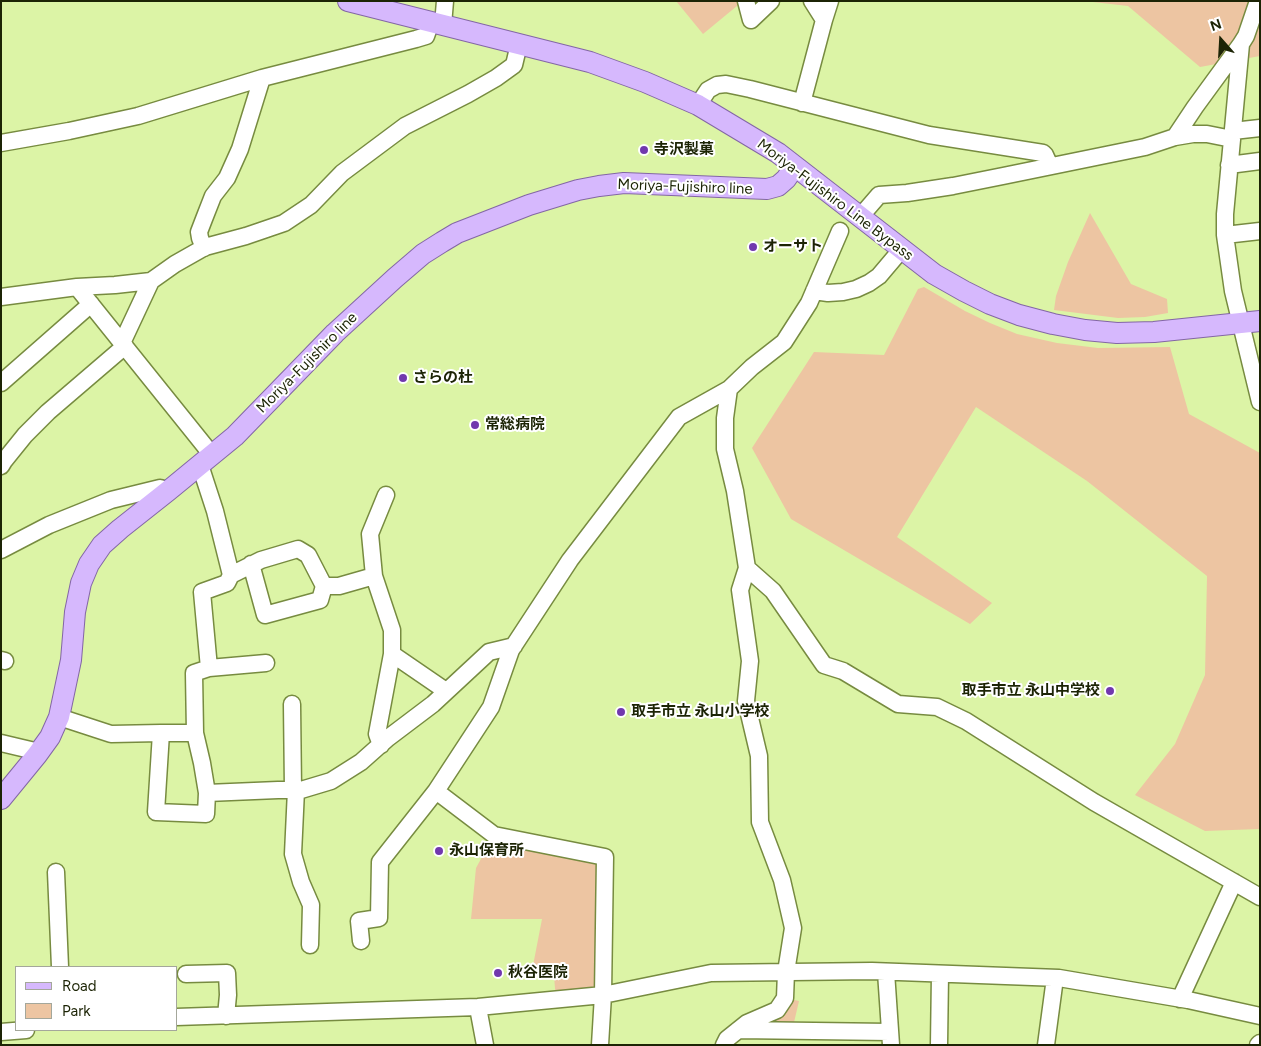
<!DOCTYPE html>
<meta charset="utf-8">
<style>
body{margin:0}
#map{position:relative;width:1261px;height:1046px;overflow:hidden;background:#dcf4a6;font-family:Figtree,sans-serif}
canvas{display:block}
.frame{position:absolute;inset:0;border:2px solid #1c2405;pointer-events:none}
.legend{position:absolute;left:15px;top:966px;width:162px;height:65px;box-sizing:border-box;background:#fff;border:1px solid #a4a79b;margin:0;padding:6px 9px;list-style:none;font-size:15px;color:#1c2405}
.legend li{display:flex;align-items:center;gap:10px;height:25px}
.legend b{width:25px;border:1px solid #a4a79b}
.north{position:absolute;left:1196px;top:15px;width:50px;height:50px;-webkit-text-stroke:4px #fff;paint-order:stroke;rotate:341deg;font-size:14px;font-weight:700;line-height:20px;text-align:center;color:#1c2405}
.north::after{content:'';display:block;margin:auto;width:18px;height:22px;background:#1c2405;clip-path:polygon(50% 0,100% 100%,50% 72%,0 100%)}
</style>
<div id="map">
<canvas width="1261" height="1046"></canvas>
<div class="frame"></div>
<ul class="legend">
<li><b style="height:6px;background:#d6b8fd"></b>Road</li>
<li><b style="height:14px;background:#edc5a2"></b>Park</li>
</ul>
<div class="north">N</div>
</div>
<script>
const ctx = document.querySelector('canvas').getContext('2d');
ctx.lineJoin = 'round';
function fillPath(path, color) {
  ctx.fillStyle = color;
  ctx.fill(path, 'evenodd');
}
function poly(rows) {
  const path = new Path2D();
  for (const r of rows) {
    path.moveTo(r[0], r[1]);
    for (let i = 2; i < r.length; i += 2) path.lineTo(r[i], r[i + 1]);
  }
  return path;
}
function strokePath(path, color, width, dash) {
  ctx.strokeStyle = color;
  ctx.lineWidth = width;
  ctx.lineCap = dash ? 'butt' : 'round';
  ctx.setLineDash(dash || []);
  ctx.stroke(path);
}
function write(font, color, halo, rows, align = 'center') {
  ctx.font = font + ' Figtree,"Noto Sans JP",sans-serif';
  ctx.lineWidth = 4;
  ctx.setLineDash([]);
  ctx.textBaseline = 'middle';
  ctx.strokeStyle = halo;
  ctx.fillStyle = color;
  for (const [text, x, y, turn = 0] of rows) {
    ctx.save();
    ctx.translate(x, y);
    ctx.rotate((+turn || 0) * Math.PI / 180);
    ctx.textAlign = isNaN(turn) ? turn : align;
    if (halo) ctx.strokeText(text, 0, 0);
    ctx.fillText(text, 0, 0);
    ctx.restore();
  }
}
fillPath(poly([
 [676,1,743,1,703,34],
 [1084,1,1260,1,1260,56,1200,67,1128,6],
 [1090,213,1131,284,1167,299,1168,313,1145,317,1118,318,1054,310,1056,296,1068,262],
 [924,287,965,311,990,323,1017,334,1057,343,1098,348,1170,347,1189,414,1260,453,1260,829,1205,831,1135,795,1175,744,1205,675,1207,576,1087,481,976,407,897,537,992,603,970,624,791,519,752,448,814,352,884,355,918,289],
 [494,835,605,857,603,995,556,1000,554,976,531,976,542,919,471,919,476,868],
 [785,998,799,1001,792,1031,747,1023]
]), '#edc5a2');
const minor = poly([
 [746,1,751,20,771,1],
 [824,20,830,1],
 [443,25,445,1],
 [1241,44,1225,214,1225,235,1233,291,1260,402],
 [802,103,824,20,812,1],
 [698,105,708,90,717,85,726,84,750,89,929,135,1043,153,1045,155,1050,166],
 [1233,131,1260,128],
 [1175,137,1195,107,1241,44,1246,36,1258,1],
 [1,143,69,131,138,116,262,78,416,39,426,36,431,22],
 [1229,165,1260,161],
 [860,217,879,195,907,193,953,186,1003,176,1145,147,1175,137,1193,134,1207,134,1232,139],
 [1225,235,1260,231],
 [204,248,200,238,199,232,204,219,213,196,227,178,240,149,262,78],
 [77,287,115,285,151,281,175,264,205,247,246,236,284,223,311,205,342,173,405,126,468,94,496,78,514,65,519,44],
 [814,291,828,293,843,292,856,289,869,283,879,276,901,250],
 [1,297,77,287,212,455],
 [122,343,151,281],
 [1,383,91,304],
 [1,466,4,461,25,435,48,412,125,346],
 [386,495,370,534,374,576,392,630,392,654],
 [1,550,49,525,111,500,160,488,168,491],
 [251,564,265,615,320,600,324,586],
 [747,568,773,591,824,665,843,671,898,704,937,707,966,721,1094,802,1260,897],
 [231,575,261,560,298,549,308,555,324,586,339,586,374,576],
 [1,660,5,661],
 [209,668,266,663],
 [292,704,293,790],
 [59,717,111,734,161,733,156,812,206,814,207,793,278,790,301,790,331,781,361,762,388,738,433,704,489,652,514,646],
 [161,733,195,733,194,673,209,668,202,592,227,583,231,575,215,511,200,465],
 [195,733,202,763,207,793],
 [1,743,39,752],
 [381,745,377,734,392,654,446,691],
 [296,790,293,854,301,882,311,905,310,945],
 [56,872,60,967],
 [361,941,359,921,379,918,380,862,436,791],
 [886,972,891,1045],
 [186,974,227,973,228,995,226,1016],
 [1180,999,1234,882],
 [479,1013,485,1045],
 [176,1017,478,1007,603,995,711,973,872,971,1059,978,1188,1000,1260,1016],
 [738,1030,890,1032],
 [1,1032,26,1030],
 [600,1045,603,995,605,857,494,835,436,791,491,707,511,650,570,560,679,417,729,389],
 [724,1045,727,1039,747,1023,777,1010,785,998,786,972,793,928,782,880,760,822,759,756,746,701,750,661,740,590,747,568,735,491,725,449,725,418,729,389,752,367,784,342,809,303,840,231],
 [939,1045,940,974],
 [1046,1045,1055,978],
 [1258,1045,1260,1043]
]);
const major = poly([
 [348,1,590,62,645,82,698,105,778,153,934,274,964,291,990,304,1019,315,1053,324,1085,330,1117,333,1154,332,1260,321],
 [1,799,37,755,50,737,59,717,71,660,75,612,81,583,89,564,102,545,120,529,168,491,235,436,335,333,395,278,423,254,442,242,457,233,529,205,578,190,599,186,624,183,767,189,778,186,786,179,795,166]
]);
strokePath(minor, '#778b40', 19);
strokePath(major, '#8366a5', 22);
strokePath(minor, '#fff', 16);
strokePath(major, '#d6b8fd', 20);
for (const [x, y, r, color] of [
 [644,150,5,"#7138ae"],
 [753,247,5,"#7138ae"],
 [403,378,5,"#7138ae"],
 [475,425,5,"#7138ae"],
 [1110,691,5,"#7138ae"],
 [621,712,5,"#7138ae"],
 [439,851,5,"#7138ae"],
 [498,973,5,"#7138ae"]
]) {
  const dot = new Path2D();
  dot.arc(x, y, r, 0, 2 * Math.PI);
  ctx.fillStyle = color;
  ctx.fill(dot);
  strokePath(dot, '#fff', 2);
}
write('bold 15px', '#1c2405', '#fff', [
 ["寺沢製菓",654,150],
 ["オーサト",763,247],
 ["さらの杜",413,378],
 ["常総病院",485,425],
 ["取手市立 永山中学校",1100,691,"right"],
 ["取手市立 永山小学校",631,712],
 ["永山保育所",449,851],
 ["秋谷医院",508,973]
], 'left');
write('15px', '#1c2405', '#fff', [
 ["Moriya-Fujishiro line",685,187,2],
 ["Moriya-Fujishiro Line Bypass",835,200,37],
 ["Moriya-Fujishiro line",307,363,-45]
]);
</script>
